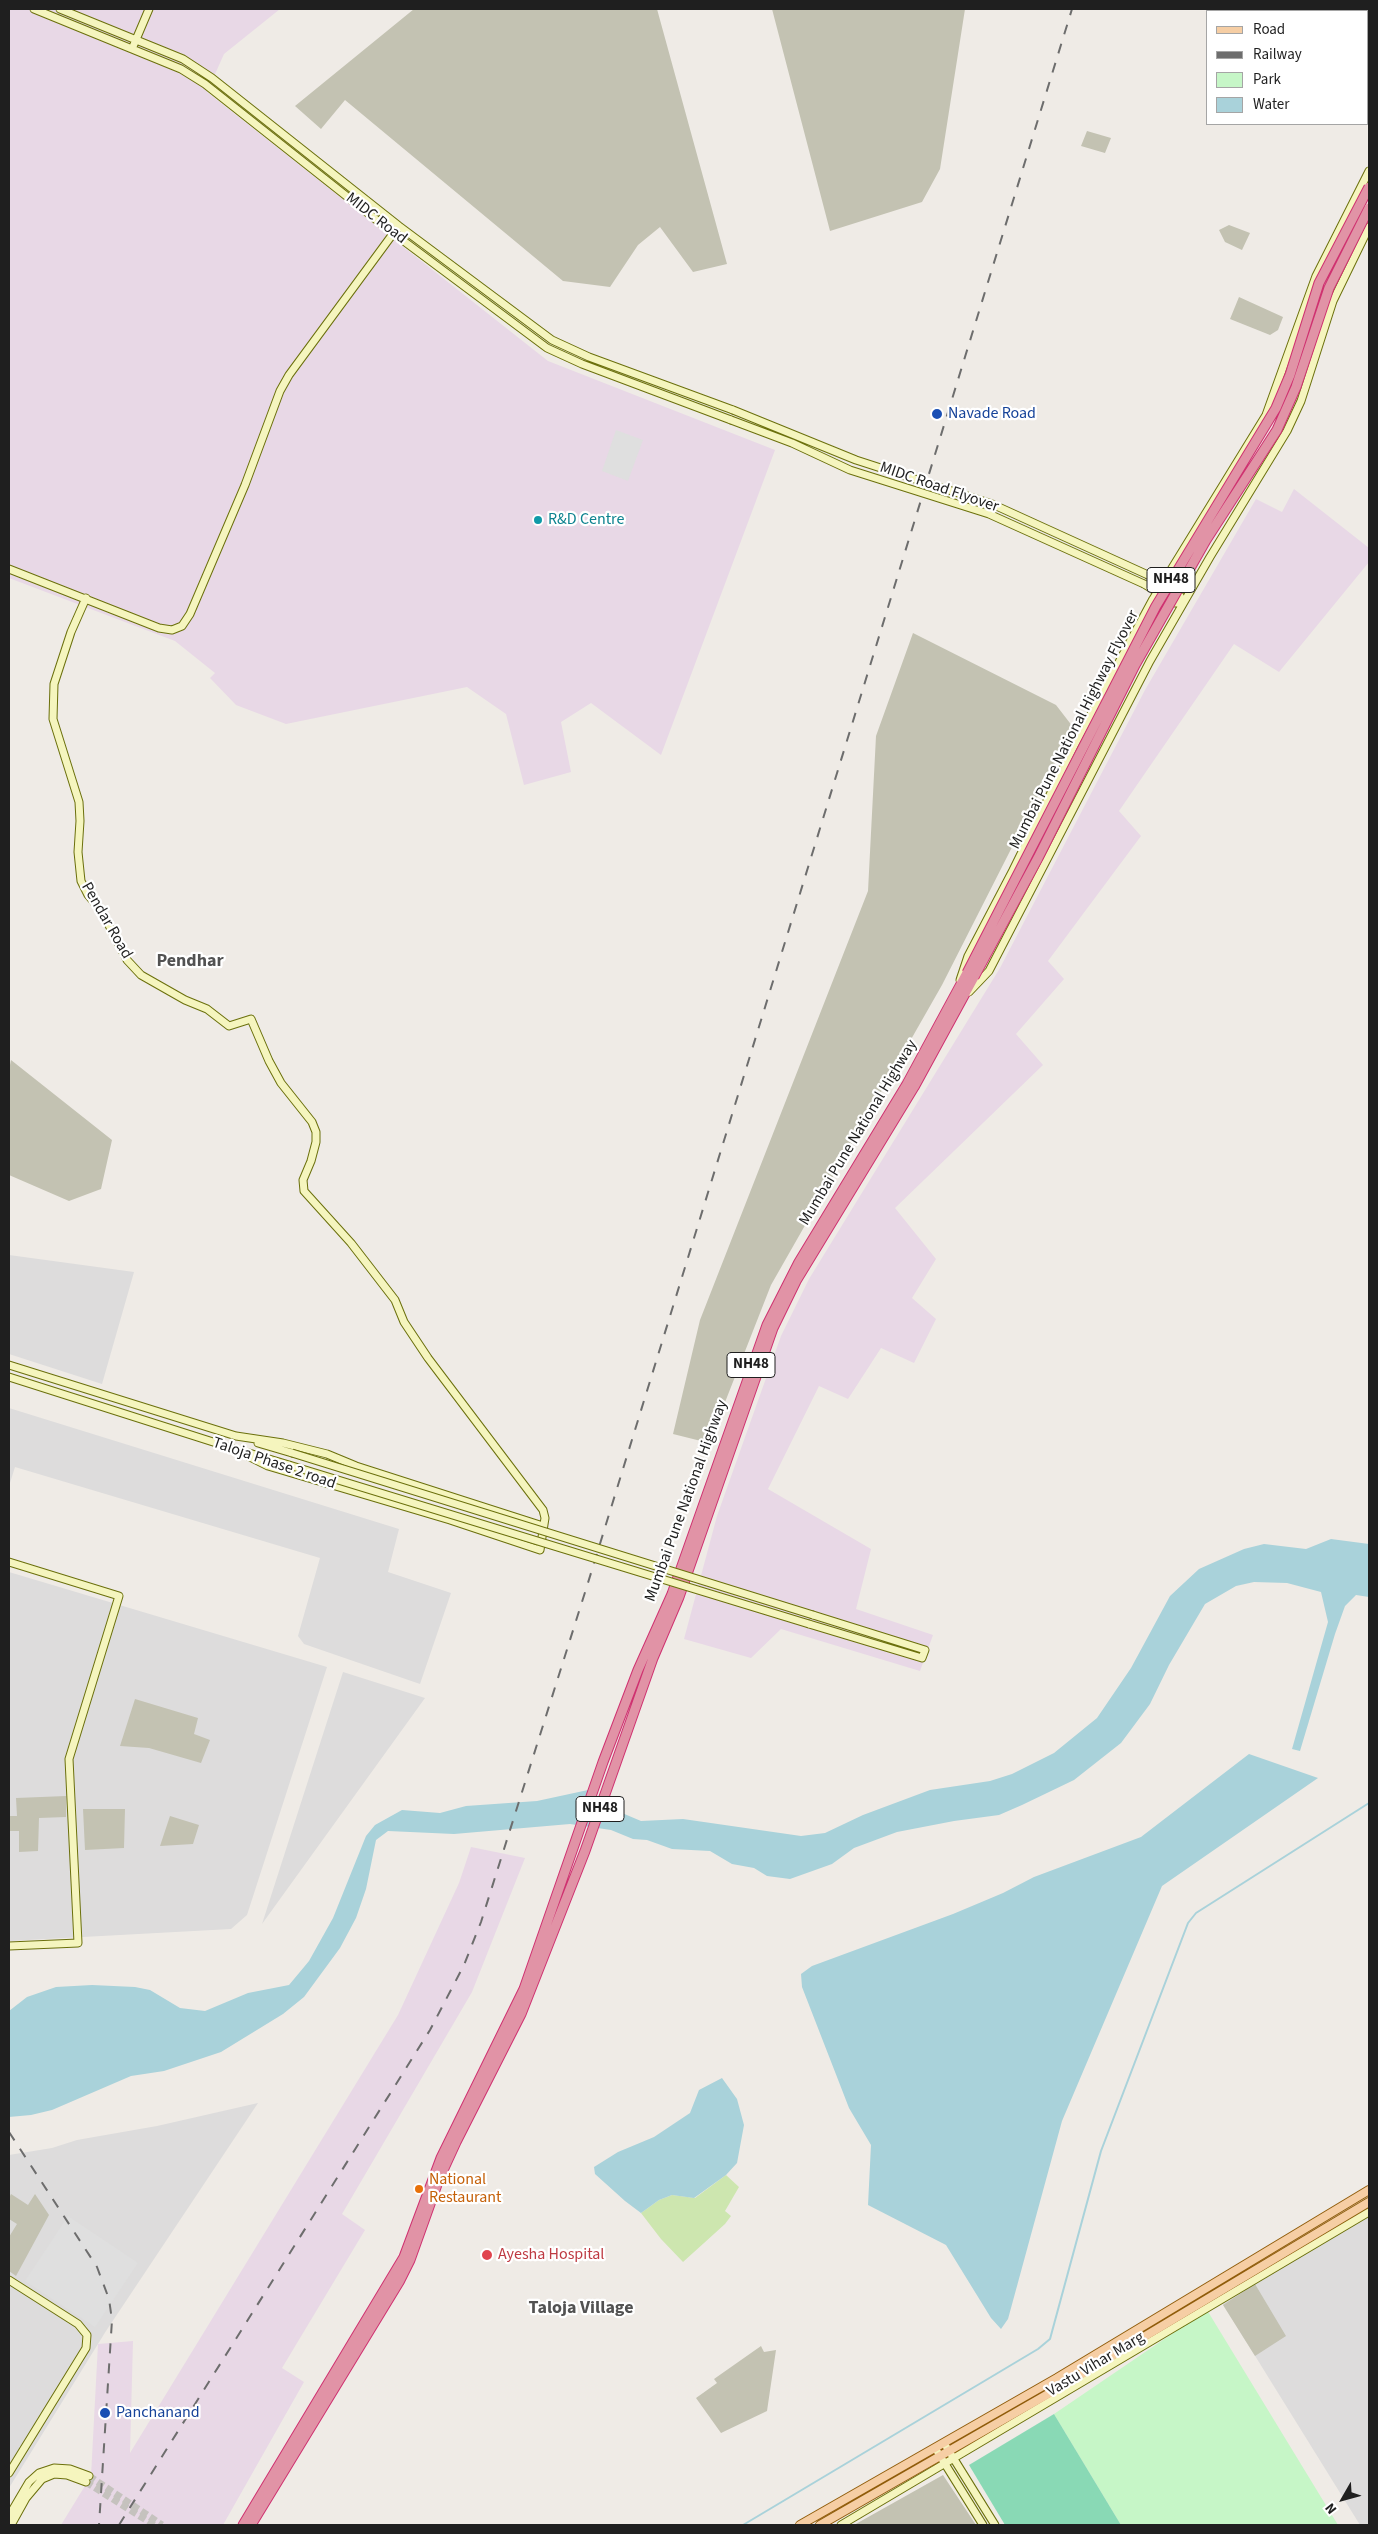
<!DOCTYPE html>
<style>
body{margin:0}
#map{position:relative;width:1378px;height:2534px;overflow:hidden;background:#efebe6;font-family:"Source Sans 3",sans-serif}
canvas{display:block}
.frame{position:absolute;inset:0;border:10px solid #1f1f1f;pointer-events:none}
.legend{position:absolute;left:1206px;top:10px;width:162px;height:115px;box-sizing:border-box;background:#fff;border:1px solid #a5a5a5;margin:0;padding:6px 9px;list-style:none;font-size:15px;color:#1f1f1f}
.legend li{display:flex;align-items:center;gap:10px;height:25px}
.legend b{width:25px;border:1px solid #a5a5a5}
.north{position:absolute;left:1318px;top:2474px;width:50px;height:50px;-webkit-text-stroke:4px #fff;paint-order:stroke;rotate:232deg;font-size:14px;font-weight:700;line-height:20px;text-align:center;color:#1f1f1f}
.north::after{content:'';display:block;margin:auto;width:18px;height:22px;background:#1f1f1f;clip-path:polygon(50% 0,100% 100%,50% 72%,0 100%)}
</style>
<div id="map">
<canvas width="1378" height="2534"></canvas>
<div class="frame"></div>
<ul class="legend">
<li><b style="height:6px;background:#f6cea4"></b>Road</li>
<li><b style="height:6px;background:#6d6d6d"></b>Railway</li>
<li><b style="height:14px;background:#c6f6c7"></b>Park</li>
<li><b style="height:14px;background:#a9d2da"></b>Water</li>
</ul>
<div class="north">N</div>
</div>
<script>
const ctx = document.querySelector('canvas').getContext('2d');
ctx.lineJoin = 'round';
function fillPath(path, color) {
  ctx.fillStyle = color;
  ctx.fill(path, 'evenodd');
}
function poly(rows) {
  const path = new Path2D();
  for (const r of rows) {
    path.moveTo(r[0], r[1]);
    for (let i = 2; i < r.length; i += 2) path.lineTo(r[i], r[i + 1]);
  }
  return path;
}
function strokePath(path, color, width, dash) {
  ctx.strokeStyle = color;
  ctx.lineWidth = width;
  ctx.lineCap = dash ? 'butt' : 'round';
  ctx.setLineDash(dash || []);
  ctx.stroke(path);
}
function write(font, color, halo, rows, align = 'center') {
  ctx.font = font + ' "Source Sans 3",sans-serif';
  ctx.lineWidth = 4.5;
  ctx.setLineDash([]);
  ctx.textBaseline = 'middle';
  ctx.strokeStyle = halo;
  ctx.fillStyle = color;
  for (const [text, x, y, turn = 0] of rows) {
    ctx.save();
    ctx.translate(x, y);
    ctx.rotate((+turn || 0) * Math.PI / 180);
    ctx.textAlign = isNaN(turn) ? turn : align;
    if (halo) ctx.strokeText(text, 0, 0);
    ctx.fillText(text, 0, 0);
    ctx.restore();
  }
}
fillPath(poly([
 [9,1255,134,1272,102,1384,9,1354],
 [9,1408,399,1529,388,1572,451,1593,420,1684,304,1644,298,1636,320,1558,15,1467,9,1486],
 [9,1572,327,1667,247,1915,231,1929,9,1941],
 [343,1672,425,1698,262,1924],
 [258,2103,106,2331,9,2488,9,2155,52,2148,77,2140,157,2126],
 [1369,2208,1369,2525,1360,2525,1221,2301]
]), '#dddcdc');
fillPath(poly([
 [9,9,280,9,224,54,207,92,548,361,775,450,661,755,591,703,561,722,571,772,524,785,506,714,467,687,286,724,236,705,210,678,215,673,175,641,9,578],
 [1294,489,1369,548,1369,562,1279,672,1234,644,1119,811,1141,836,1048,961,1064,979,1016,1034,1043,1065,895,1208,936,1259,912,1298,936,1319,914,1363,881,1348,848,1399,819,1386,768,1489,871,1549,856,1609,933,1635,920,1671,781,1629,751,1658,684,1639,717,1516,781,1336,809,1279,1000,968,1145,690,1256,499,1282,512],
 [471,1847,525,1858,472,1992,342,2214,365,2230,282,2368,304,2382,223,2525,61,2525,91,2476,98,2344,133,2341,130,2453,398,2015,459,1883]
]), '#e8d8e6');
fillPath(poly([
 [414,9,657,9,727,264,693,272,660,227,638,245,610,287,563,281,345,100,321,129,295,106],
 [772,9,965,9,940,169,922,202,830,231],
 [1087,131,1111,138,1105,153,1081,146],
 [1229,225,1250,233,1242,250,1225,242,1219,230],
 [1239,297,1283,317,1278,330,1270,335,1230,319],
 [913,633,1056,705,1073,727,942,985,771,1285,709,1443,673,1434,700,1320,868,891,876,736],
 [11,1060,112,1140,101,1189,69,1201,9,1175,9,1070],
 [135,1699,198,1718,194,1734,210,1740,201,1763,149,1748,120,1746],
 [66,1796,66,1817,39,1818,38,1851,19,1852,19,1831,9,1831,9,1816,17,1816,16,1798],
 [83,1809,125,1809,124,1848,85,1850],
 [170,1816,199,1825,193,1844,160,1846],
 [11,2194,28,2205,35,2194,49,2215,16,2276,9,2271,9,2237,17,2224,9,2219,9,2198],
 [1255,2284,1286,2336,1255,2356,1223,2305],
 [761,2346,764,2352,776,2350,767,2411,721,2433,696,2398,717,2383,714,2379],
 [943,2475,976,2525,854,2525]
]), '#c3c2b2');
fillPath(poly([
 [726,2175,739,2187,725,2211,731,2216,725,2224,683,2262,661,2239,641,2213,659,2200,672,2195,695,2198]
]), '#cde6af');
fillPath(poly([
 [1207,2310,1338,2525,1121,2525,1054,2414]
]), '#c6f6c7');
fillPath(poly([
 [1054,2414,1121,2525,1005,2525,969,2465]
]), '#89d9b5');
fillPath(poly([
 [616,430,643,440,628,481,602,471],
 [68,2216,138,2263,95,2327,25,2281]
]), '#dfdfdf');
fillPath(poly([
 [1331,1539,1369,1544,1369,1597,1356,1595,1345,1606,1335,1634,1300,1751,1292,1749,1328,1622,1321,1592,1287,1583,1254,1582,1236,1586,1205,1604,1169,1665,1150,1704,1121,1743,1074,1780,1022,1805,999,1815,954,1821,897,1832,854,1848,832,1864,790,1879,767,1876,754,1868,732,1864,710,1851,672,1849,647,1840,633,1839,611,1830,570,1824,454,1834,388,1831,376,1840,366,1889,356,1918,340,1948,304,1997,283,2014,221,2052,164,2071,131,2076,52,2110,31,2115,9,2117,9,2011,27,1997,56,1987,92,1985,135,1987,150,1990,180,2008,205,2011,248,1993,289,1985,309,1961,333,1918,366,1836,375,1825,402,1810,440,1813,466,1806,537,1801,588,1790,622,1813,641,1821,683,1819,801,1836,825,1833,863,1815,930,1790,990,1781,1012,1774,1054,1753,1097,1718,1131,1668,1170,1596,1199,1569,1244,1549,1264,1544,1306,1549],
 [1249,1754,1318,1778,1162,1886,1062,2121,1008,2319,1001,2329,991,2318,946,2245,868,2205,871,2145,849,2108,837,2077,802,1987,801,1974,812,1966,953,1914,1003,1893,1034,1877,1141,1837],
 [722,2078,737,2099,744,2125,737,2163,726,2175,694,2198,672,2195,659,2200,641,2213,625,2201,595,2174,594,2167,618,2152,654,2137,690,2113,699,2090]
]), '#a9d2da');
strokePath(poly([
 [743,2525,1038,2349,1050,2339,1101,2151,1188,1923,1196,1913,1369,1803]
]), '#a9d2da', 2);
strokePath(poly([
 [89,2476,162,2525],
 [86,2482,154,2525]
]), '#c5c2be', 7, [7, 3.5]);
const secondary = poly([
 [34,9,181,69,205,84,393,233,547,348,582,364,731,420],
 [60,9,183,59,212,78,399,226,552,340,589,357,733,410],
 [132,49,149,9],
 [9,569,159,628,172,630,182,626,190,614,245,485,280,391,289,375,395,231],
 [1144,584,1175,603,1183,603,1180,596,1148,575],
 [960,980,968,956,1013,870,1075,744,1153,599,1266,415,1316,276,1369,171],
 [969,992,989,971,1150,661,1210,557,1287,431,1301,401,1333,301,1369,227],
 [9,1365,236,1436,283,1443,327,1454,356,1466,543,1526],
 [9,1377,232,1448,268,1466,450,1520,540,1550,545,1518,543,1510,428,1358,404,1322,395,1300,351,1243,304,1191,303,1180,311,1161,316,1142,316,1132,312,1122,281,1083,269,1061,251,1019,229,1026,207,1009,185,1000,141,975,127,960,102,912,88,895,81,881,78,852,80,821,79,802,53,719,54,684,71,632,86,598],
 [258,1443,292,1453],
 [249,1453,289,1465],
 [9,1562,119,1596,69,1759,78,1943,9,1946],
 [809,1624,922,1658,925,1650,813,1615],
 [9,2280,78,2324,87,2335,86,2348,9,2473],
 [944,2443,995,2525],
 [937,2451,983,2525],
 [9,2516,29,2482,39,2473,54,2468,70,2469,89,2476],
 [11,2525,26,2498,42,2479,54,2474,67,2475,86,2482],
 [841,2525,1369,2212]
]);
const primary = poly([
 [800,2525,1057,2378,1369,2190],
 [820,2525,1062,2386,1369,2202]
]);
const highway = poly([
 [243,2525,404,2257,441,2158,524,1989,603,1762,638,1670,672,1594,767,1325,799,1262,907,1084,967,973],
 [251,2525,399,2282,410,2260,439,2179,456,2142,521,2014,585,1851,653,1658,679,1597,773,1328,796,1281,914,1087,974,977]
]);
strokePath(secondary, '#6b700c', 9);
strokePath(primary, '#905c0a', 10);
strokePath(highway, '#cf3170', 11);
strokePath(secondary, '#f5f5be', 7);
strokePath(primary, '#f6cea4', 8);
strokePath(highway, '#e193a6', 9);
strokePath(poly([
 [9,2132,97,2267,109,2299,112,2320,99,2525],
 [119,2525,430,2030,464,1965,481,1922,587,1586,1072,9]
]), '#6d6d6d', 2, [10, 10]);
const secondaryBridge = poly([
 [733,410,856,460,992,504,1148,575],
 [731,420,792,443,850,470,989,514,1144,584],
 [292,1453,813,1615],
 [289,1465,809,1624]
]);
const highwayBridge = poly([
 [967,973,1156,606,1276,408,1290,375,1319,283,1369,187],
 [974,977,1038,858,1135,665,1206,540,1277,430,1296,387,1329,288,1369,208]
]);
strokePath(secondaryBridge, '#6b700c', 9, []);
strokePath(highwayBridge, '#cf3170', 11, []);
strokePath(secondaryBridge, '#f5f5be', 7);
strokePath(highwayBridge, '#e193a6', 9);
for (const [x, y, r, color] of [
 [937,414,6,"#1a4fb4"],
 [538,520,5,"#0f9aa8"],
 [419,2189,5,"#e8710a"],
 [487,2255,6,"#e0444e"],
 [105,2413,6,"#1a4fb4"]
]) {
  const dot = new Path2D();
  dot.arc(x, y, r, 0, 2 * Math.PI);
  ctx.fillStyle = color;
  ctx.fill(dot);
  strokePath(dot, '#fff', 2);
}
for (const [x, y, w] of [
 [1171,580,48],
 [751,1365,48],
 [600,1809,48]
]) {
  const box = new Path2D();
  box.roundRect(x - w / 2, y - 12.5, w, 25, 4);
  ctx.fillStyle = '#fff';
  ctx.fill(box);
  strokePath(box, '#1f1f1f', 1);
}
write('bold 15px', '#1f1f1f', null, [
 ["NH48",1171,580],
 ["NH48",751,1365],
 ["NH48",600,1809]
]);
write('16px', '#1f1f1f', '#fff', [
 ["MIDC Road",376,219,38],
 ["MIDC Road Flyover",939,488,19],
 ["Mumbai Pune National Highway Flyover",1075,730,-63],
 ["Pendar Road",106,921,60],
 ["Mumbai Pune National Highway",859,1133,-59],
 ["Taloja Phase 2 road",274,1464,19],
 ["Mumbai Pune National Highway",687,1501,-70],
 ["Vastu Vihar Marg",1096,2365,-31]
]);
write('16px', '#164399', '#fff', [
 ["Navade Road",948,414],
 ["Panchanand",116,2413]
], 'left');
write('16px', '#0d838f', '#fff', [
 ["R&D Centre",548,520]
], 'left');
write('16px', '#c56008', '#fff', [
 ["National",429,2180],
 ["Restaurant",429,2198]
], 'left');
write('16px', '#be3a42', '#fff', [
 ["Ayesha Hospital",498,2255]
], 'left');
write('bold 18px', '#525252', '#fff', [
 ["Pendhar",190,962],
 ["Taloja Village",581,2309]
]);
</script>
